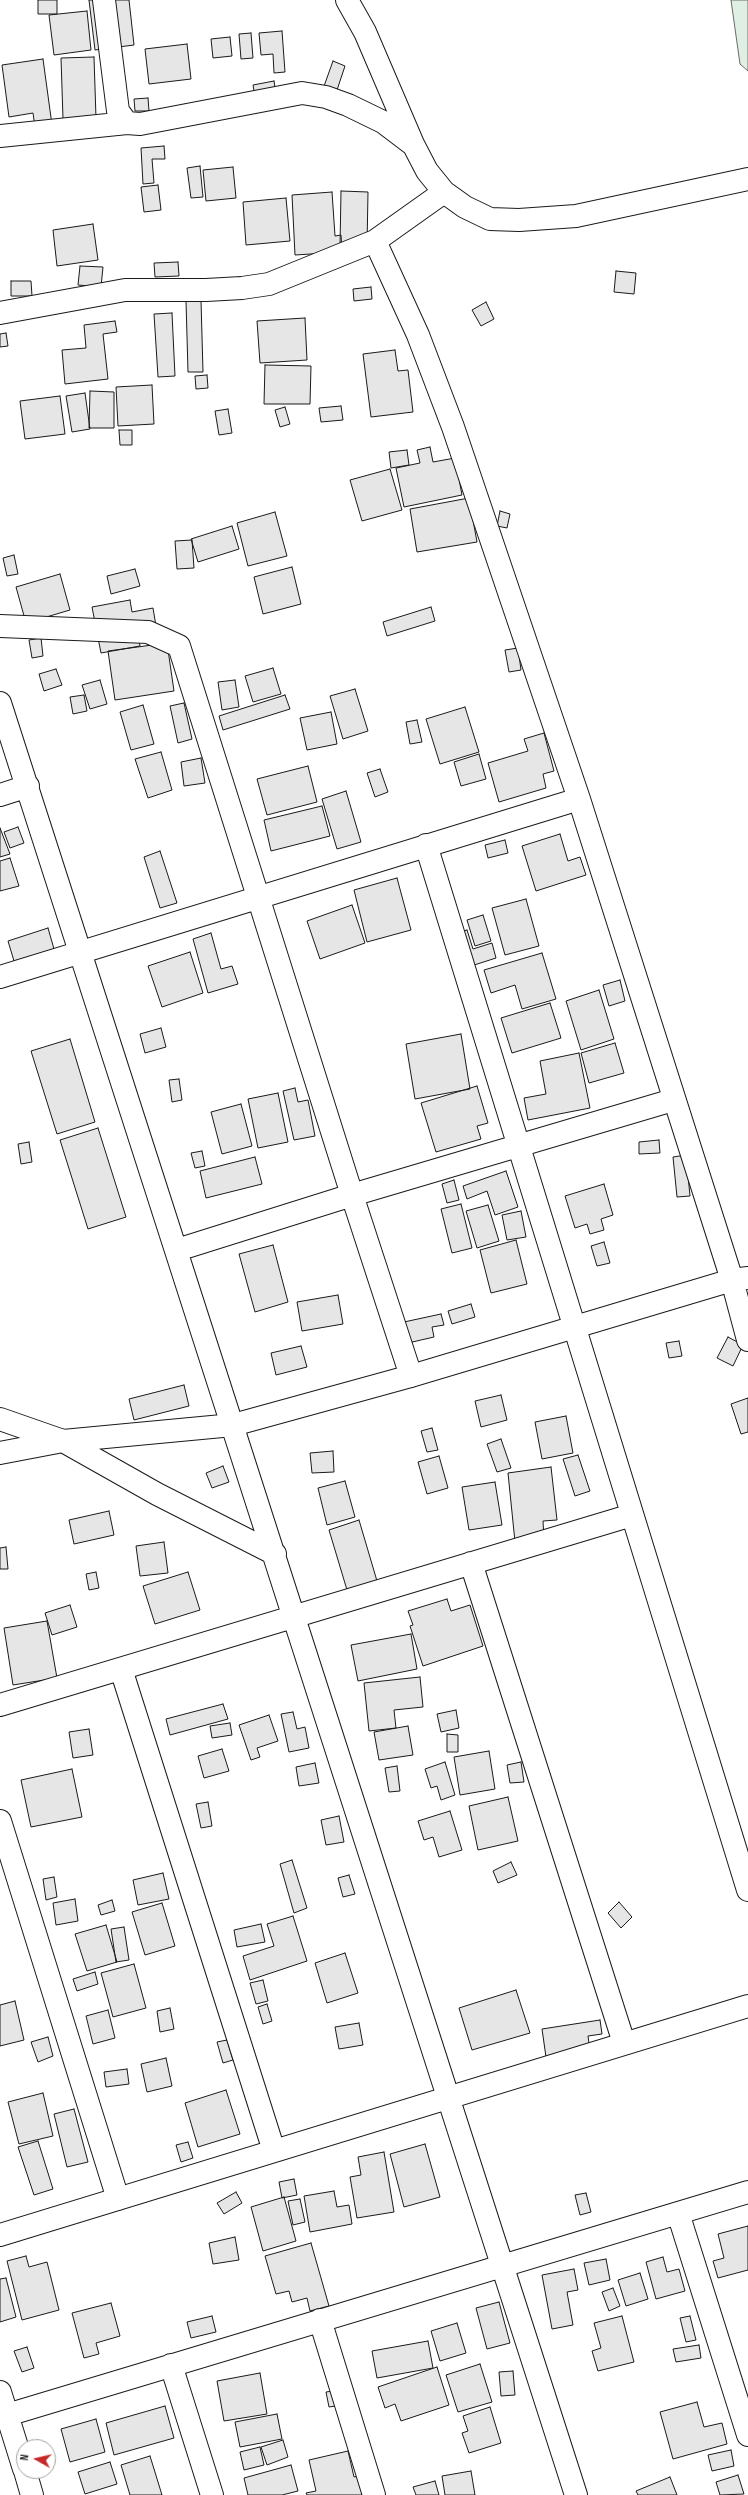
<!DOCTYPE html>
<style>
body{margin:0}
#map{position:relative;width:748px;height:2495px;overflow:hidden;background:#fff;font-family:"Sofia Sans Condensed",sans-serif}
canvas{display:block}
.north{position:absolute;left:16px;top:2439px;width:40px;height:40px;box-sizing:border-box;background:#fff;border:1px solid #a3a3a3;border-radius:50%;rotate:278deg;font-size:11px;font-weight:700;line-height:16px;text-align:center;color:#1a1a1a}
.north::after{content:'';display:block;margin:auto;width:14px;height:18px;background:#c62828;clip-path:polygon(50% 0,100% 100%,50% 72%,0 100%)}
</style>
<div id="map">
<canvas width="748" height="2495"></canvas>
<div class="north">N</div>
</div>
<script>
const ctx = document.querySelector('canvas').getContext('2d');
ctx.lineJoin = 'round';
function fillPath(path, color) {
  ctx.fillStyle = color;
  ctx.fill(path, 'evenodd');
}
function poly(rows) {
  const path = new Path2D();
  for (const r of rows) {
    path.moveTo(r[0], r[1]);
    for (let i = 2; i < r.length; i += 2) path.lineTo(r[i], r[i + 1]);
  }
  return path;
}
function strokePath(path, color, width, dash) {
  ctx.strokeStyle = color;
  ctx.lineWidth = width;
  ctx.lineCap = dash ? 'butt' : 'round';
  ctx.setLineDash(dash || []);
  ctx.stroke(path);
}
const green = poly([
 [731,0,748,0,748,71,740,64,731,0]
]);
fillPath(green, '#e0efe3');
strokePath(green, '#6a6a6a', 1);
const building = poly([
 [38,0,57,0,57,14,38,14,38,0],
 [89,0,129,0,134,45,95,50,89,0],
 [87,11,91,50,54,55,49,15,87,11],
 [282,31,285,72,274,73,273,54,261,55,259,33,282,31],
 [251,33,253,58,241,59,239,34,251,33],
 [230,37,232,56,213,58,211,39,230,37],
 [187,44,191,79,149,84,145,49,187,44],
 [94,57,96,118,63,119,61,58,94,57],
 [43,59,52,125,35,127,33,113,9,117,2,65,43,59],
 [333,61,345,66,336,93,323,89,333,61],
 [274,81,276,94,255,97,253,85,274,81],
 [148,98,149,111,135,111,134,99,148,98],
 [164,146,165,159,152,159,154,183,143,184,141,148,164,146],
 [200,166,203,197,191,198,187,168,200,166],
 [233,167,236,198,206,201,203,170,233,167],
 [158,185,161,210,144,212,141,187,158,185],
 [341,191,368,192,367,247,340,247,341,191],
 [332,192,335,236,341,235,342,252,295,255,292,195,332,192],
 [286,198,290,241,246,245,243,202,286,198],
 [93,224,98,260,57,266,53,230,93,224],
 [178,262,179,276,155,277,154,263,178,262],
 [80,266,103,267,101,287,78,285,80,266],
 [616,271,636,273,634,294,614,292,616,271],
 [11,281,31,281,32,296,11,296,11,281],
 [371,287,372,299,354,301,353,289,371,287],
 [201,300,203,372,188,372,186,301,201,300],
 [486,302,494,319,481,326,472,310,486,302],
 [172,313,175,376,158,377,154,314,172,313],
 [305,318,307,360,260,363,257,321,305,318],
 [115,321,117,332,103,334,108,379,65,384,62,350,86,348,84,325,115,321],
 [6,333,8,346,0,347,0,334,6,333],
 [395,350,398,371,408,370,413,412,371,417,363,354,395,350],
 [265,365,311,366,310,404,264,404,265,365],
 [207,375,208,388,196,389,195,376,207,375],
 [152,385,154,424,118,426,116,387,152,385],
 [90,391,114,392,114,428,89,428,90,391],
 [85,393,90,429,72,432,66,396,85,393],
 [60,396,65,434,25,439,20,401,60,396],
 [341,406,343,420,321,422,319,408,341,406],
 [285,407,290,424,280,427,275,410,285,407],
 [228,409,232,433,219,435,215,411,228,409],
 [119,430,132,430,132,445,120,445,119,430],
 [430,447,433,462,455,458,462,495,404,507,396,468,420,463,417,450,430,447],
 [407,450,409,465,391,468,389,452,407,450],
 [390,469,402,510,362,521,350,480,390,469],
 [469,498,477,542,417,552,410,509,469,498],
 [500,511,510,514,507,528,497,526,500,511],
 [275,512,287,556,248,566,237,523,275,512],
 [232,526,239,549,198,562,191,539,232,526],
 [192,540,194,568,177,569,175,541,192,540],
 [14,555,18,574,7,576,3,558,14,555],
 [292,567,301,604,263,614,254,577,292,567],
 [135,569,140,586,111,594,107,576,135,569],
 [60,574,70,610,26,623,16,587,60,574],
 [130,600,132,612,153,608,156,626,137,629,140,646,101,653,92,607,130,600],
 [431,607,435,621,387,636,383,622,431,607],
 [41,638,43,656,32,658,29,640,41,638],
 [167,643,174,691,115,700,108,651,167,643],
 [518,648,521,670,509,672,505,650,518,648],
 [273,668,281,694,253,702,245,676,273,668],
 [56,669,62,685,44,691,39,674,56,669],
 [100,680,107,704,90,709,82,685,100,680],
 [235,680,239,707,222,710,218,682,235,680],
 [355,689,368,731,343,739,330,696,355,689],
 [84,695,87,711,73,714,70,697,84,695],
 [285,695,290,709,223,730,219,716,285,695],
 [184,703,192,739,178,743,170,706,184,703],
 [143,705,154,744,131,750,120,712,143,705],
 [465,707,479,752,440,764,426,719,465,707],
 [331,712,337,744,307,750,300,718,331,712],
 [417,720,422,742,410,744,406,722,417,720],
 [544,733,554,771,543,774,546,788,499,802,488,763,528,751,524,739,544,733],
 [161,752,172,790,148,798,135,759,161,752],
 [479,754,486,779,461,786,454,762,479,754],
 [201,758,205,783,184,786,181,762,201,758],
 [308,766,317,802,267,815,257,779,308,766],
 [380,769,388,792,375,797,367,773,380,769],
 [346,791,361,842,337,849,322,799,346,791],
 [322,806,330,836,271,851,264,820,322,806],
 [18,827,24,843,10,848,4,832,18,827],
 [0,828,10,854,0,857,0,828],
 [560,834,568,861,580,857,586,875,536,891,522,846,560,834],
 [505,840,508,853,488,858,485,845,505,840],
 [160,851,177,903,160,908,144,857,160,851],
 [10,858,19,886,0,891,0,861,10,858],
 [397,878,411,930,367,942,354,890,397,878],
 [526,899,539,946,505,955,492,908,526,899],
 [352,905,365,943,320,959,307,921,352,905],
 [483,915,491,941,475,946,467,920,483,915],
 [48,928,54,949,14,961,8,941,48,928],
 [467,930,473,949,492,943,496,958,468,967,457,933,467,930],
 [211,933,221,969,232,966,238,984,208,993,193,939,211,933],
 [190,952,203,993,162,1007,148,966,190,952],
 [542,953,556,999,522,1009,515,985,491,993,484,970,542,953],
 [620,980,625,1001,609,1006,603,985,620,980],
 [599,990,614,1039,581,1050,566,1001,599,990],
 [550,1003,561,1038,512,1053,501,1018,550,1003],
 [161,1028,166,1047,145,1053,140,1034,161,1028],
 [461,1034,470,1089,415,1099,406,1044,461,1034],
 [70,1039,95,1122,57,1134,31,1051,70,1039],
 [615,1043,624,1073,589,1083,581,1053,615,1043],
 [579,1053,590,1108,528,1120,524,1098,546,1094,540,1061,579,1053],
 [179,1079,182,1100,172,1102,169,1080,179,1079],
 [477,1086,488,1123,477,1126,481,1139,436,1152,421,1103,477,1086],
 [295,1088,298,1102,308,1100,315,1136,294,1140,283,1091,295,1088],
 [278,1093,288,1142,258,1148,248,1099,278,1093],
 [241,1104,252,1146,222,1154,211,1112,241,1104],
 [98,1128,126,1217,88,1229,60,1140,98,1128],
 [659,1140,660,1153,639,1154,639,1142,659,1140],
 [29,1142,32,1162,21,1164,18,1144,29,1142],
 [202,1151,205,1166,195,1168,191,1153,202,1151],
 [686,1155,690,1196,677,1197,673,1157,686,1155],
 [255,1157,262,1184,206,1198,200,1171,255,1157],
 [506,1171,518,1207,495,1215,487,1191,467,1199,463,1186,506,1171],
 [454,1180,459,1200,447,1203,442,1184,454,1180],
 [604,1184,613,1215,601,1219,604,1230,590,1234,587,1224,575,1228,565,1196,604,1184],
 [461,1204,472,1248,452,1253,441,1209,461,1204],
 [488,1205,499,1241,477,1248,466,1211,488,1205],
 [521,1211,526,1237,507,1240,502,1215,521,1211],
 [516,1240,527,1284,491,1293,480,1250,516,1240],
 [604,1242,610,1263,597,1266,591,1246,604,1242],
 [273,1245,288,1302,255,1312,239,1254,273,1245],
 [338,1295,343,1324,302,1331,297,1302,338,1295],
 [471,1304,475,1317,452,1324,448,1311,471,1304],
 [441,1314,444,1325,432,1327,434,1337,408,1343,404,1322,441,1314],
 [728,1337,743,1345,733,1366,717,1358,728,1337],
 [679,1341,682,1356,669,1358,666,1343,679,1341],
 [301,1346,307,1367,276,1375,271,1353,301,1346],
 [184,1385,189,1406,134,1420,129,1399,184,1385],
 [501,1395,507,1420,481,1427,475,1401,501,1395],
 [748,1398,748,1432,741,1434,731,1404,748,1398],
 [566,1416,573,1453,542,1459,535,1422,566,1416],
 [432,1428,438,1450,427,1452,421,1431,432,1428],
 [501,1439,511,1468,497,1472,487,1444,501,1439],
 [333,1451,334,1472,312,1473,310,1453,333,1451],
 [578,1455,590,1491,575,1496,563,1459,578,1455],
 [439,1456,448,1488,427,1494,418,1462,439,1456],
 [223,1466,229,1482,212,1488,206,1473,223,1466],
 [551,1467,557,1520,543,1521,544,1538,515,1542,508,1473,551,1467],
 [345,1481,355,1517,327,1525,318,1488,345,1481],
 [495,1482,502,1525,469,1530,462,1487,495,1482],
 [109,1511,114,1535,74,1544,69,1520,109,1511],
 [359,1520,377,1581,347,1590,329,1530,359,1520],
 [164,1542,168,1573,140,1576,136,1546,164,1542],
 [6,1547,8,1569,0,1569,0,1548,6,1547],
 [96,1572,99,1588,89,1590,86,1574,96,1572],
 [188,1572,200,1610,155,1624,143,1586,188,1572],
 [447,1599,451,1611,470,1605,483,1646,423,1666,410,1626,413,1625,408,1611,447,1599],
 [70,1605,77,1627,52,1635,45,1613,70,1605],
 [47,1621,57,1678,13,1685,4,1628,47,1621],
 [411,1634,417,1669,358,1681,351,1645,411,1634],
 [420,1677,423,1707,394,1710,396,1728,369,1731,364,1683,420,1677],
 [223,1704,228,1719,170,1735,166,1719,223,1704],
 [456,1710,459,1728,441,1732,437,1714,456,1710],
 [293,1712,297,1729,305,1727,309,1748,289,1752,281,1714,293,1712],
 [269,1715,278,1741,257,1748,260,1757,251,1760,239,1725,269,1715],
 [230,1723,232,1735,212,1738,210,1726,230,1723],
 [408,1726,413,1755,379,1760,374,1732,408,1726],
 [89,1729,93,1755,73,1758,69,1732,89,1729],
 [447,1734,458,1735,458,1752,447,1752,447,1734],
 [222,1749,229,1771,204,1778,198,1756,222,1749],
 [489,1751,495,1789,460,1795,454,1757,489,1751],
 [445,1762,455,1795,441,1800,437,1786,431,1788,425,1769,445,1762],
 [521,1762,524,1782,510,1783,507,1765,521,1762],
 [315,1763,319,1783,299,1786,296,1767,315,1763],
 [397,1766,400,1791,389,1792,385,1768,397,1766],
 [72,1769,82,1817,31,1827,21,1780,72,1769],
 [508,1797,518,1841,478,1850,469,1806,508,1797],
 [208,1802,212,1826,201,1828,196,1804,208,1802],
 [450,1811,462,1850,439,1857,433,1837,424,1840,418,1821,450,1811],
 [339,1816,344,1842,326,1845,321,1820,339,1816],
 [292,1860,307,1908,294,1913,280,1864,292,1860],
 [511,1862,517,1875,498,1883,493,1871,511,1862],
 [163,1873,169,1899,138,1905,133,1880,163,1873],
 [349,1875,355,1894,343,1897,338,1878,349,1875],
 [54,1877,57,1897,46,1900,43,1879,54,1877],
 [75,1899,78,1921,56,1925,53,1903,75,1899],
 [112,1900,115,1911,101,1915,98,1905,112,1900],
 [619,1902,632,1917,621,1928,608,1913,619,1902],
 [162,1903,175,1946,145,1955,132,1912,162,1903],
 [293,1916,307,1961,250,1980,243,1956,274,1946,267,1924,293,1916],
 [261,1924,265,1942,237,1947,234,1930,261,1924],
 [106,1925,117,1962,87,1971,75,1934,106,1925],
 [124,1927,129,1960,116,1962,111,1929,124,1927],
 [345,1953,358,1993,327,2003,315,1963,345,1953],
 [134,1964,146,2008,113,2017,101,1973,134,1964],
 [95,1972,98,1984,77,1991,73,1979,95,1972],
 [263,1980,268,2001,256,2004,250,1983,263,1980],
 [516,1990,530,2033,472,2050,459,2008,516,1990],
 [15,2001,24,2040,0,2046,0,2005,15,2001],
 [267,2004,272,2021,263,2024,258,2007,267,2004],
 [170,2008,174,2029,160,2032,157,2011,170,2008],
 [108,2010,115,2038,93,2044,86,2016,108,2010],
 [600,2020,602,2034,588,2036,592,2065,548,2071,542,2029,600,2020],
 [359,2023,363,2045,339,2049,335,2027,359,2023],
 [48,2037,53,2056,38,2062,31,2042,48,2037],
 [227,2040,233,2060,223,2063,217,2042,227,2040],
 [166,2058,172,2086,147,2092,141,2064,166,2058],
 [127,2069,129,2084,106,2087,104,2072,127,2069],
 [226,2090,240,2134,198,2147,185,2103,226,2090],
 [43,2093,53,2136,19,2144,8,2102,43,2093],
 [74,2109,88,2162,67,2167,54,2114,74,2109],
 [38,2141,53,2189,34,2195,18,2147,38,2141],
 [188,2142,193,2158,181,2162,176,2145,188,2142],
 [425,2144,440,2197,404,2207,390,2154,425,2144],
 [384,2152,394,2212,357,2218,350,2177,361,2175,358,2157,384,2152],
 [294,2179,297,2195,282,2198,279,2182,294,2179],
 [334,2191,337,2207,349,2205,352,2224,310,2232,304,2196,334,2191],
 [236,2192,242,2203,224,2214,217,2203,236,2192],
 [586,2193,591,2212,580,2215,575,2195,586,2193],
 [284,2197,296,2241,263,2251,251,2207,284,2197],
 [300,2199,305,2222,293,2225,288,2201,300,2199],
 [748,2226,748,2270,718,2278,713,2261,724,2258,718,2234,748,2226],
 [235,2237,239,2260,213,2264,209,2243,235,2237],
 [311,2243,329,2306,310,2311,307,2298,292,2302,289,2291,276,2294,265,2256,311,2243],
 [26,2256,29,2267,47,2262,59,2310,22,2320,7,2261,26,2256],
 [663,2257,667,2272,679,2269,685,2291,656,2299,646,2262,663,2257],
 [606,2259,610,2280,589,2285,584,2263,606,2259],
 [574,2269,578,2290,567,2292,573,2325,552,2329,542,2275,574,2269],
 [640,2273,648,2299,626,2306,618,2280,640,2273],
 [6,2278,16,2317,0,2322,0,2279,6,2278],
 [613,2288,620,2306,609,2311,602,2292,613,2288],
 [499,2302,510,2343,487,2349,476,2308,499,2302],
 [111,2303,120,2336,96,2343,99,2354,84,2358,72,2313,111,2303],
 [212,2316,216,2332,191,2338,187,2322,212,2316],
 [622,2316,634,2362,598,2371,592,2351,601,2348,594,2323,622,2316],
 [690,2316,696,2340,686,2342,680,2318,690,2316],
 [457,2323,466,2353,440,2361,431,2331,457,2323],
 [428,2341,433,2368,377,2378,372,2351,428,2341],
 [699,2345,701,2358,676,2362,673,2349,699,2345],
 [27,2347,34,2368,22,2372,14,2351,27,2347],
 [480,2364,492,2402,458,2412,446,2375,480,2364],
 [437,2367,449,2405,401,2421,395,2404,385,2408,378,2387,437,2367],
 [513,2371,515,2395,501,2396,499,2372,513,2371],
 [260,2373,267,2414,224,2421,217,2381,260,2373],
 [340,2390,342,2405,329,2407,326,2392,340,2390],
 [697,2402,704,2427,722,2423,727,2444,673,2459,660,2412,697,2402],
 [165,2406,174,2438,114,2455,106,2423,165,2406],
 [490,2407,501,2443,469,2453,462,2433,468,2431,463,2416,490,2407],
 [277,2414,282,2439,240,2447,235,2422,277,2414],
 [96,2419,105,2452,70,2462,61,2429,96,2419],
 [283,2440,288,2457,267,2465,261,2447,283,2440],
 [260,2447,264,2465,244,2470,240,2452,260,2447],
 [731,2450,734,2466,712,2471,708,2455,731,2450],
 [348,2451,354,2477,363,2475,367,2495,307,2495,306,2493,316,2491,309,2460,348,2451],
 [150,2456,162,2495,130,2495,121,2465,150,2456],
 [110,2462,117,2484,85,2494,78,2472,110,2462],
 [291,2465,298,2491,282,2495,248,2495,244,2478,291,2465],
 [471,2471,475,2495,445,2495,442,2476,471,2471],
 [738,2475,744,2494,720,2495,716,2482,738,2475],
 [670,2477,677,2495,638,2495,636,2491,670,2477],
 [435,2481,439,2495,416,2495,413,2487,435,2481]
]);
fillPath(building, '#e6e6e6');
strokePath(building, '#1a1a1a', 1);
const minor = poly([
 [104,0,118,111,127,123,140,124,302,93,326,97,348,105,383,122,412,144],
 [347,0,365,32,413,144,427,171,444,192,465,207,490,219,519,220,576,216,748,179],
 [0,136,127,123],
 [375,241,418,335,453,427,579,799,732,1280,748,1340],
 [0,313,125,290,206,290,242,288,269,284,375,241,444,192],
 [0,626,148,632,179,646,352,1195,411,1376],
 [0,703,576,2495],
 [0,795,28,786],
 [426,845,748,1890],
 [0,977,579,799],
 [177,1250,352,1195,673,1100],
 [0,1419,63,1441,157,1494,275,1554],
 [0,1453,63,1441,233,1425,411,1376,732,1280,748,1278],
 [471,1563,624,2043],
 [121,1669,274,2151],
 [0,1705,632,1515],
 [0,1821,118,2199],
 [678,2213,748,2435],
 [0,2235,748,2006],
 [320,2320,374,2495],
 [171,2365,212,2495],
 [0,2392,24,2469],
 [7,2415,748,2192],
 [25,2471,32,2495]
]);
strokePath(minor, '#1a1a1a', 24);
strokePath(minor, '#fff', 22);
</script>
